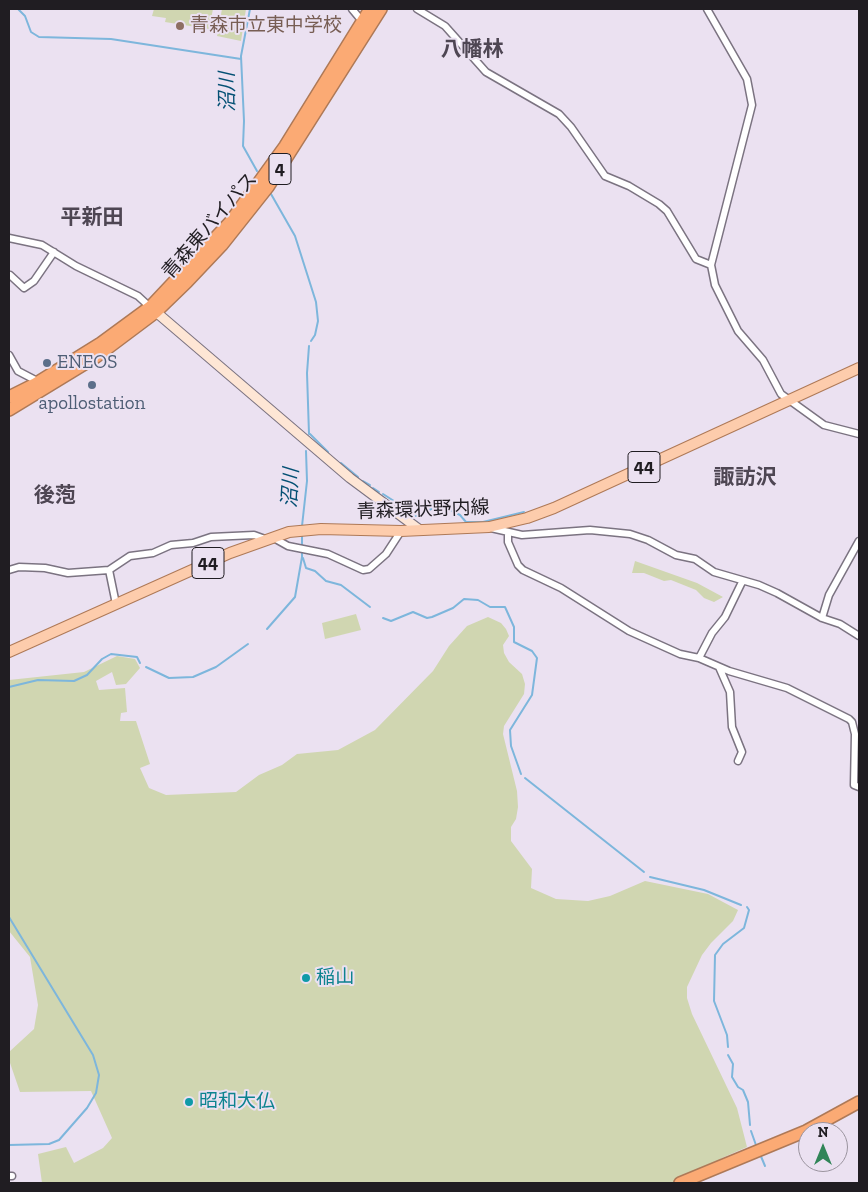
<!DOCTYPE html>
<meta charset="utf-8">
<style>
body{margin:0}
#map{position:relative;width:868px;height:1192px;overflow:hidden;background:#ebe1f1;font-family:"Zilla Slab",serif}
canvas{display:block}
.frame{position:absolute;inset:0;border:10px solid #201d22;pointer-events:none}
.north{position:absolute;left:798px;top:1122px;width:50px;height:50px;box-sizing:border-box;background:#ebe1f1;border:1px solid #9a939e;border-radius:50%;rotate:0deg;font-size:14px;font-weight:700;line-height:20px;text-align:center;color:#201d22}
.north::after{content:'';display:block;margin:auto;width:18px;height:22px;background:#318558;clip-path:polygon(50% 0,100% 100%,50% 72%,0 100%)}
</style>
<div id="map">
<canvas width="868" height="1192"></canvas>
<div class="frame"></div>
<div class="north">N</div>
</div>
<script>
const ctx = document.querySelector('canvas').getContext('2d');
ctx.lineJoin = 'round';
function fillPath(path, color) {
  ctx.fillStyle = color;
  ctx.fill(path, 'evenodd');
}
function poly(rows) {
  const path = new Path2D();
  for (const r of rows) {
    path.moveTo(r[0], r[1]);
    for (let i = 2; i < r.length; i += 2) path.lineTo(r[i], r[i + 1]);
  }
  return path;
}
function strokePath(path, color, width, dash) {
  ctx.strokeStyle = color;
  ctx.lineWidth = width;
  ctx.lineCap = dash ? 'butt' : 'round';
  ctx.setLineDash(dash || []);
  ctx.stroke(path);
}
function write(font, color, halo, rows, align = 'center') {
  ctx.font = font + ' "Zilla Slab","Noto Sans JP",serif';
  ctx.lineWidth = 4;
  ctx.setLineDash([]);
  ctx.textBaseline = 'middle';
  ctx.strokeStyle = halo;
  ctx.fillStyle = color;
  for (const [text, x, y, turn = 0] of rows) {
    ctx.save();
    ctx.translate(x, y);
    ctx.rotate((+turn || 0) * Math.PI / 180);
    ctx.textAlign = isNaN(turn) ? turn : align;
    if (halo) ctx.strokeText(text, 0, 0);
    ctx.fillText(text, 0, 0);
    ctx.restore();
  }
}
fillPath(poly([
 [154,9,213,9,209,29,165,22,166,18,152,16],
 [222,9,246,9,241,41,217,36],
 [635,561,697,583,723,597,714,602,704,598,696,590,671,580,664,581,644,573,632,573],
 [356,614,361,630,325,639,322,623],
 [488,617,501,623,506,629,509,636,503,645,504,653,509,662,522,674,525,684,524,694,504,726,503,734,517,791,518,807,516,819,511,827,511,841,532,869,531,888,556,899,588,901,610,896,645,881,708,894,738,910,733,921,711,943,702,955,687,987,687,998,692,1014,737,1108,747,1147,722,1158,684,1183,42,1183,38,1154,66,1147,74,1163,103,1148,112,1138,91,1091,20,1092,9,1060,9,1052,34,1029,38,1005,30,957,9,931,9,680,84,672,117,656,135,659,140,668,126,684,116,685,112,672,96,681,99,690,125,688,127,712,121,713,120,721,136,721,150,764,140,768,149,788,166,795,236,792,259,775,282,765,297,754,338,750,375,730,433,671,449,646,467,626]
]), '#d0d6b1');
strokePath(poly([
 [18,9,25,16,31,32,39,37,111,39,241,59],
 [250,9,241,56,244,121,243,146,257,171],
 [271,194,295,236,316,302,318,321,315,335,311,341],
 [309,346,307,373,309,434],
 [310,434,328,452],
 [341,463,358,477],
 [363,481,370,485],
 [373,488,379,492],
 [383,494,405,508],
 [410,512,416,516,440,505,460,515,466,522,483,522,524,512],
 [302,526,307,481,306,451],
 [303,558,306,568,315,571,326,581,341,585,370,607],
 [383,618,391,621,413,612,427,618,432,617,453,608,464,599,478,600,490,607,505,607,514,627,514,642,532,651,537,658,532,695,510,730,511,746,521,774],
 [267,629,295,597,302,557,302,536],
 [146,667,169,678,193,677,216,667,248,644],
 [9,687,38,680,74,681,87,675,102,659,111,654,137,657,140,663],
 [525,778,644,872],
 [650,877,704,890,741,905],
 [9,917,93,1055,99,1075,96,1093,87,1108,59,1140,49,1144,9,1145],
 [728,1047,727,1035,714,1001,715,955,723,944,744,928,749,910,747,907],
 [728,1055,733,1064,732,1077,738,1087,743,1090,748,1102,750,1125],
 [751,1131,757,1148],
 [760,1154,765,1166]
]), '#7db6dc', 2);
const street = poly([
 [352,9,362,21],
 [417,9,445,26,486,72,559,114,571,127,605,176,629,186,659,204,667,211,696,259,711,265],
 [707,9,747,79,752,105,711,265,715,285,738,331,763,360,781,394,824,425,859,434],
 [9,238,42,245,76,266,138,296,151,308],
 [10,275,24,288,34,281,54,252],
 [9,355,18,371,39,382],
 [491,528,522,535,590,530,630,534,648,540,676,555,695,559,714,572,759,585,777,593,822,618,840,624,859,636],
 [508,533,508,542,518,565,523,570,561,588,629,631,680,654,699,658,729,671,787,688,849,719,852,722,855,734,854,785,859,787],
 [272,537,288,546,328,554,363,570,369,569,386,554,401,531],
 [9,570,19,567,45,568,68,573,109,570,130,556,153,553,171,545,193,543,211,537,254,535,265,539],
 [109,570,116,604],
 [822,618,829,595,859,541],
 [699,658,712,633,725,617,742,582],
 [719,667,730,692,732,727,742,752,738,761],
 [9,1176,12,1176]
]);
const secondary = poly([
 [156,312,350,478,420,530]
]);
const primary = poly([
 [9,652,230,553,289,532,321,529,401,531,489,527,527,518,554,508,859,368]
]);
const highway = poly([
 [9,397,35,384,101,343,150,307,230,222,285,146,370,9],
 [9,410,96,357,156,312,187,282,222,245,268,187,381,9],
 [680,1183,806,1131,859,1102]
]);
strokePath(street, '#7b7381', 9);
strokePath(secondary, '#7b7381', 11);
strokePath(primary, '#ae7957', 12);
strokePath(highway, '#ae7957', 14);
strokePath(street, '#fff', 6);
strokePath(secondary, '#fee6d5', 9);
strokePath(primary, '#fdccac', 10);
strokePath(highway, '#fbaa74', 11);
for (const [x, y, r, color] of [
 [180,26,5,"#8d6e63"],
 [47,363,5,"#5c6f8a"],
 [92,385,5,"#5c6f8a"],
 [306,978,5,"#0f9aa8"],
 [189,1102,5,"#0f9aa8"]
]) {
  const dot = new Path2D();
  dot.arc(x, y, r, 0, 2 * Math.PI);
  ctx.fillStyle = color;
  ctx.fill(dot);
  strokePath(dot, '#ebe1f1', 2);
}
for (const [x, y, w] of [
 [280,169,22],
 [644,467,32],
 [208,563,32]
]) {
  const box = new Path2D();
  box.roundRect(x - w / 2, y - 15.5, w, 31, 4);
  ctx.fillStyle = '#ebe1f1';
  ctx.fill(box);
  strokePath(box, '#201d22', 1);
}
write('bold 18px', '#201d22', null, [
 ["4",280,169],
 ["44",644,467],
 ["44",208,563]
]);
write('19px', '#785e54', '#ebe1f1', [
 ["青森市立東中学校",190,26]
], 'left');
write('19px', '#201d22', '#ebe1f1', [
 ["青森東バイパス",210,226,-49],
 ["青森環状野内線",423,510,-2]
]);
write('19px', '#4e5e75', '#ebe1f1', [
 ["ENEOS",57,363],
 ["apollostation",92,404,"center"]
], 'left');
write('19px', '#0d838f', '#ebe1f1', [
 ["稲山",316,978],
 ["昭和大仏",199,1102]
], 'left');
write('italic 20px', '#045074', '#ebe1f1', [
 ["沼川",228,92,-91],
 ["沼川",291,488,-87]
]);
write('bold 21px', '#4e4653', '#ebe1f1', [
 ["八幡林",472,50],
 ["平新田",92,218],
 ["諏訪沢",745,478],
 ["後萢",55,496]
]);
</script>
